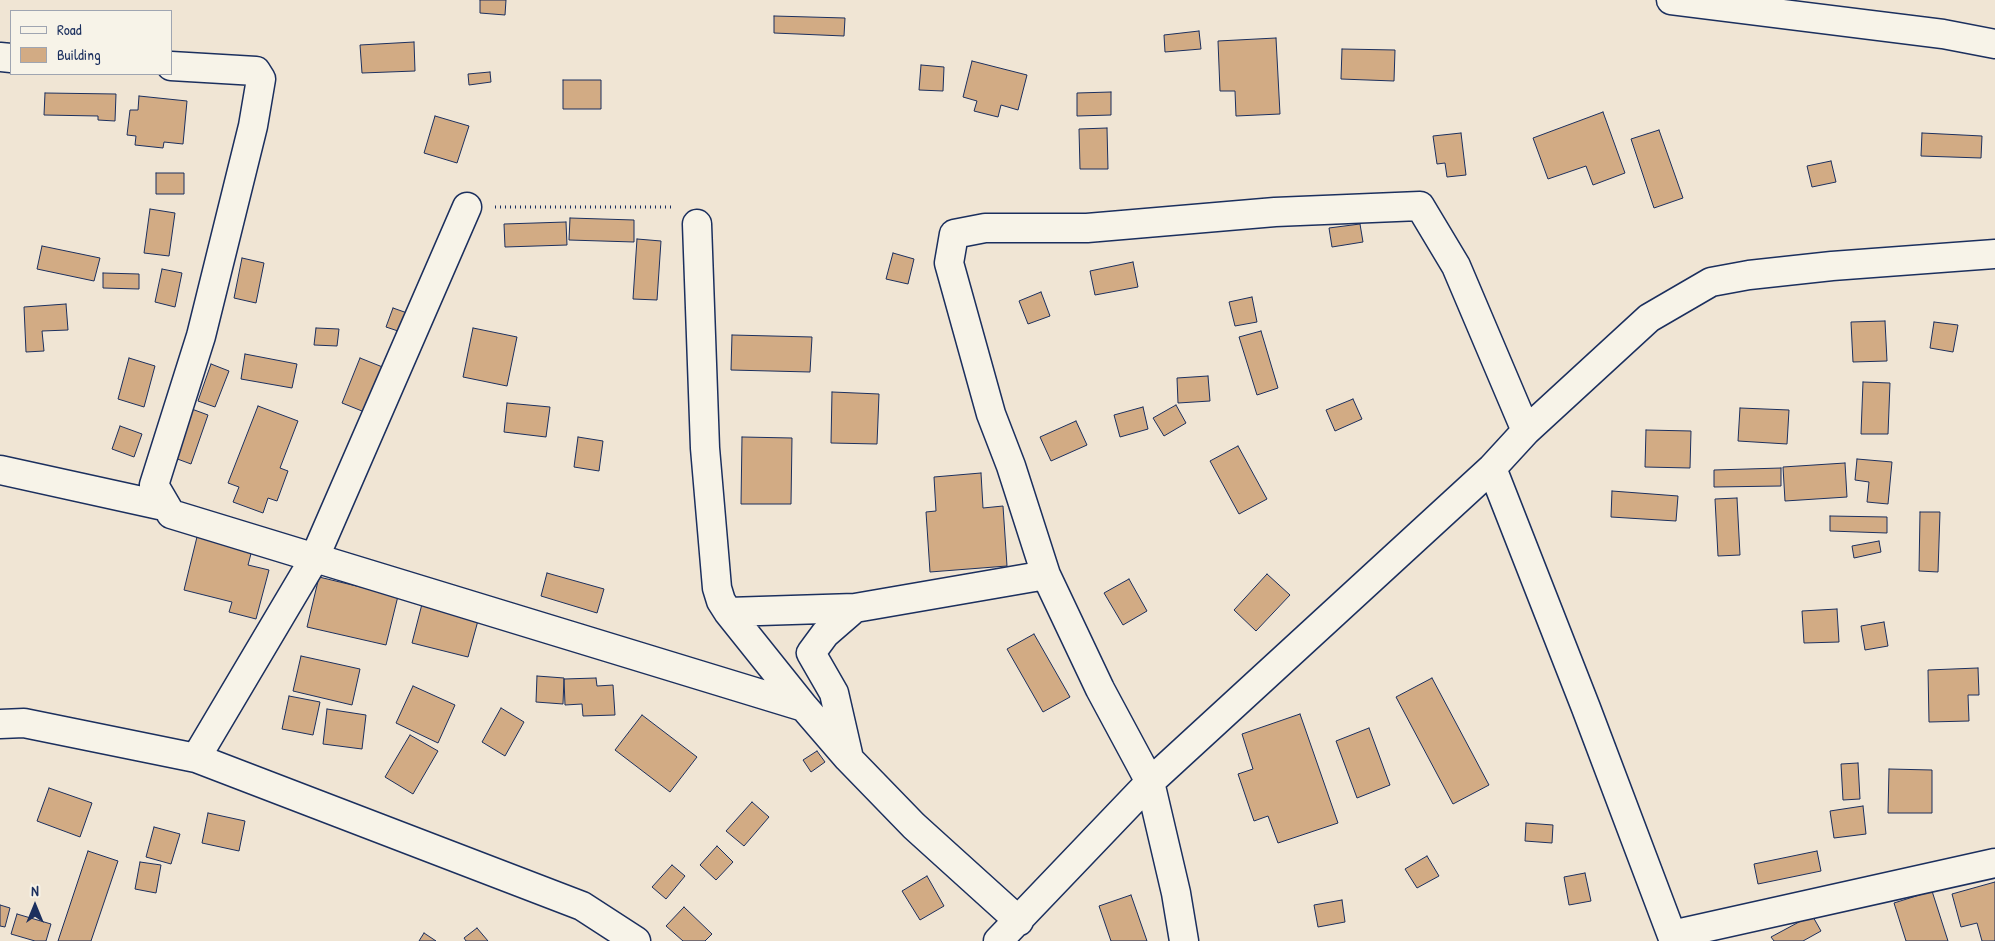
<!DOCTYPE html>
<style>
body{margin:0}
#map{position:relative;width:1995px;height:941px;overflow:hidden;background:#f0e5d4;font-family:"Patrick Hand",sans-serif}
canvas{display:block}
.legend{position:absolute;left:10px;top:10px;width:162px;height:65px;box-sizing:border-box;background:#f7f3e8;border:1px solid #9fa5b1;margin:0;padding:6px 9px;list-style:none;font-size:15px;color:#1b2f5e}
.legend li{display:flex;align-items:center;gap:10px;height:25px}
.legend b{width:25px;border:1px solid #9fa5b1}
.north{position:absolute;left:10px;top:881px;width:50px;height:50px;-webkit-text-stroke:4px #f7f3e8;paint-order:stroke;rotate:0deg;font-size:14px;font-weight:700;line-height:20px;text-align:center;color:#1b2f5e}
.north::after{content:'';display:block;margin:auto;width:18px;height:22px;background:#1b2f5e;clip-path:polygon(50% 0,100% 100%,50% 72%,0 100%)}
</style>
<div id="map">
<canvas width="1995" height="941"></canvas>
<ul class="legend">
<li><b style="height:6px;background:#f7f3e8"></b>Road</li>
<li><b style="height:14px;background:#d2ab84"></b>Building</li>
</ul>
<div class="north">N</div>
</div>
<script>
const ctx = document.querySelector('canvas').getContext('2d');
ctx.lineJoin = 'round';
function fillPath(path, color) {
  ctx.fillStyle = color;
  ctx.fill(path, 'evenodd');
}
function poly(rows) {
  const path = new Path2D();
  for (const r of rows) {
    path.moveTo(r[0], r[1]);
    for (let i = 2; i < r.length; i += 2) path.lineTo(r[i], r[i + 1]);
  }
  return path;
}
function strokePath(path, color, width, dash) {
  ctx.strokeStyle = color;
  ctx.lineWidth = width;
  ctx.lineCap = dash ? 'butt' : 'round';
  ctx.setLineDash(dash || []);
  ctx.stroke(path);
}
const building = poly([
 [480,0,506,0,505,15,480,13,480,0],
 [774,16,845,18,844,36,774,33,774,16],
 [1199,31,1201,49,1165,52,1164,35,1199,31],
 [1276,38,1280,114,1236,116,1235,91,1220,91,1218,41,1276,38],
 [414,42,415,71,362,73,360,45,414,42],
 [1342,49,1395,50,1394,81,1341,79,1342,49],
 [972,61,1027,75,1018,110,1001,105,998,117,974,111,977,101,963,97,972,61],
 [921,65,944,67,943,91,919,90,921,65],
 [490,72,491,82,469,85,468,74,490,72],
 [563,80,601,80,601,109,563,109,563,80],
 [1111,92,1111,115,1077,116,1077,93,1111,92],
 [45,93,116,94,115,121,98,120,98,116,44,115,45,93],
 [139,96,187,101,183,144,164,142,163,148,135,145,136,136,127,135,130,110,138,110,139,96],
 [1603,112,1625,173,1593,185,1586,166,1548,179,1533,138,1603,112],
 [435,116,469,126,457,163,424,153,435,116],
 [1107,128,1108,169,1080,169,1079,129,1107,128],
 [1659,130,1683,198,1654,208,1631,139,1659,130],
 [1461,133,1466,175,1447,177,1445,163,1437,164,1433,136,1461,133],
 [1922,133,1982,136,1981,158,1921,156,1922,133],
 [1831,161,1836,182,1812,187,1807,166,1831,161],
 [156,173,184,173,184,194,156,194,156,173],
 [150,209,175,213,169,256,144,253,150,209],
 [570,218,634,220,634,242,569,240,570,218],
 [566,222,567,245,505,247,504,224,566,222],
 [1360,224,1363,242,1332,247,1329,228,1360,224],
 [637,239,661,241,657,300,633,299,637,239],
 [42,246,100,258,94,281,37,269,42,246],
 [893,253,914,259,908,284,886,279,893,253],
 [242,258,264,263,256,303,234,298,242,258],
 [1133,262,1138,287,1095,295,1090,271,1133,262],
 [162,269,182,273,175,307,155,302,162,269],
 [103,273,139,274,139,289,103,288,103,273],
 [1041,292,1050,316,1028,324,1019,301,1041,292],
 [1252,297,1257,322,1235,326,1229,302,1252,297],
 [66,304,68,330,42,331,44,351,26,352,24,307,66,304],
 [393,308,410,314,404,333,386,327,393,308],
 [1885,321,1887,361,1853,362,1851,322,1885,321],
 [1934,322,1958,325,1953,352,1930,348,1934,322],
 [316,328,339,329,337,346,314,345,316,328],
 [473,328,517,337,507,386,463,377,473,328],
 [1261,331,1278,388,1257,395,1239,337,1261,331],
 [732,335,812,337,810,372,731,370,732,335],
 [245,354,297,364,292,388,241,379,245,354],
 [129,358,155,366,144,407,118,399,129,358],
 [360,358,385,368,367,413,342,403,360,358],
 [211,364,229,371,215,407,198,401,211,364],
 [1208,376,1210,401,1178,403,1177,378,1208,376],
 [1863,382,1890,383,1888,434,1861,434,1863,382],
 [832,392,879,394,877,444,831,443,832,392],
 [1353,399,1362,419,1335,431,1326,410,1353,399],
 [507,403,550,407,546,437,504,432,507,403],
 [1176,405,1186,423,1164,436,1153,418,1176,405],
 [258,406,298,421,280,468,288,471,277,501,268,498,263,513,233,502,239,487,228,483,258,406],
 [1143,407,1148,429,1120,437,1114,415,1143,407],
 [189,408,208,415,191,464,172,457,189,408],
 [1740,408,1789,410,1787,444,1738,441,1740,408],
 [1076,421,1087,445,1051,461,1040,437,1076,421],
 [120,426,142,434,134,457,112,449,120,426],
 [1646,430,1691,431,1690,468,1645,467,1646,430],
 [578,437,603,441,599,471,574,467,578,437],
 [742,437,792,438,791,504,741,504,742,437],
 [1238,446,1267,499,1239,514,1210,461,1238,446],
 [1857,459,1892,462,1888,504,1867,502,1869,482,1855,480,1857,459],
 [1845,463,1847,497,1785,501,1783,467,1845,463],
 [1781,468,1781,486,1714,487,1714,470,1781,468],
 [981,473,983,508,1003,506,1007,566,930,572,926,512,936,511,934,477,981,473],
 [1612,491,1678,496,1676,521,1611,517,1612,491],
 [1737,498,1740,555,1718,556,1715,499,1737,498],
 [1920,512,1940,512,1938,572,1919,571,1920,512],
 [1830,516,1887,517,1887,533,1830,531,1830,516],
 [197,537,252,550,248,565,269,570,256,619,229,612,232,602,184,590,197,537],
 [1879,541,1881,552,1854,558,1852,546,1879,541],
 [547,573,604,589,597,613,541,596,547,573],
 [1267,574,1290,595,1256,631,1234,610,1267,574],
 [319,577,398,596,386,645,307,627,319,577],
 [1129,579,1147,611,1123,625,1104,593,1129,579],
 [422,604,479,617,468,657,412,643,422,604],
 [1837,609,1839,642,1804,643,1802,611,1837,609],
 [1884,622,1888,646,1865,650,1861,626,1884,622],
 [1034,634,1070,697,1043,712,1007,649,1034,634],
 [301,656,360,669,352,705,293,691,301,656],
 [1978,668,1979,695,1968,695,1969,721,1929,722,1928,670,1978,668],
 [537,676,564,678,563,704,536,702,537,676],
 [596,678,597,686,613,685,615,715,583,716,582,704,565,705,564,679,596,678],
 [1432,678,1489,785,1453,804,1396,697,1432,678],
 [413,686,455,705,438,743,396,723,413,686],
 [289,696,320,702,313,735,282,729,289,696],
 [501,708,524,722,505,756,482,742,501,708],
 [327,709,366,715,362,749,323,744,327,709],
 [1300,714,1338,823,1278,843,1268,816,1254,821,1238,774,1253,769,1242,734,1300,714],
 [642,715,697,757,670,792,615,750,642,715],
 [1369,728,1390,785,1357,798,1336,741,1369,728],
 [410,735,438,751,413,794,385,777,410,735],
 [817,751,825,762,811,772,803,760,817,751],
 [1858,763,1860,799,1843,800,1841,764,1858,763],
 [1889,769,1932,770,1932,813,1888,813,1889,769],
 [49,788,92,803,80,837,37,821,49,788],
 [752,802,769,817,744,846,726,831,752,802],
 [1863,806,1866,834,1834,838,1830,811,1863,806],
 [208,813,245,821,239,851,202,843,208,813],
 [1526,823,1553,825,1552,843,1525,841,1526,823],
 [154,827,180,834,171,864,146,857,154,827],
 [717,846,733,862,716,880,700,865,717,846],
 [88,851,118,861,91,941,58,941,88,851],
 [1817,851,1821,871,1758,884,1754,864,1817,851],
 [1427,856,1439,876,1417,888,1405,869,1427,856],
 [140,862,161,865,156,893,135,889,140,862],
 [672,865,685,876,666,899,652,887,672,865],
 [1585,873,1591,901,1569,905,1564,877,1585,873],
 [927,876,944,906,920,920,902,891,927,876],
 [1995,882,1995,941,1982,941,1977,923,1961,927,1952,894,1995,882],
 [1932,891,1948,941,1906,941,1894,903,1932,891],
 [1131,895,1147,941,1111,941,1099,906,1131,895],
 [1342,900,1345,922,1318,927,1314,905,1342,900],
 [0,905,10,908,5,927,0,926,0,905],
 [684,907,712,934,705,941,683,941,666,926,684,907],
 [17,914,51,924,46,941,35,941,11,934,17,914],
 [1812,915,1821,931,1803,941,1774,941,1771,937,1812,915],
 [477,928,488,941,466,941,464,938,477,928],
 [424,933,436,941,419,941,424,933]
]);
fillPath(building, '#d2ab84');
strokePath(building, '#1b2f5e', 1);
const street = poly([
 [1671,0,1943,34,1995,44],
 [0,57,11,58],
 [171,66,256,71,261,79,253,126,201,336,154,485,171,514,804,707,848,758,914,826,1019,921],
 [697,224,705,448,717,588,721,601,728,612,804,707],
 [1492,468,1586,708,1674,941],
 [0,470,164,506],
 [728,612,855,608],
 [0,724,24,723,196,758,582,906,636,941],
 [848,754,834,693,811,653,825,634,855,608,1046,575],
 [196,758,314,559,467,207],
 [1672,935,1995,863],
 [998,941,1150,782,1492,468,1526,431,1649,318,1711,282,1749,275,1832,266,1995,254],
 [1184,941,1176,893,1150,782,1100,689,1046,575,1011,466,991,414,949,263,954,234,985,228,1087,228,1275,212,1420,206,1456,266,1526,431]
]);
strokePath(street, '#1b2f5e', 31);
strokePath(poly([
 [495,207,674,207]
]), '#1b2f5e', 3, [1, 4]);
strokePath(street, '#f7f3e8', 28);
</script>
